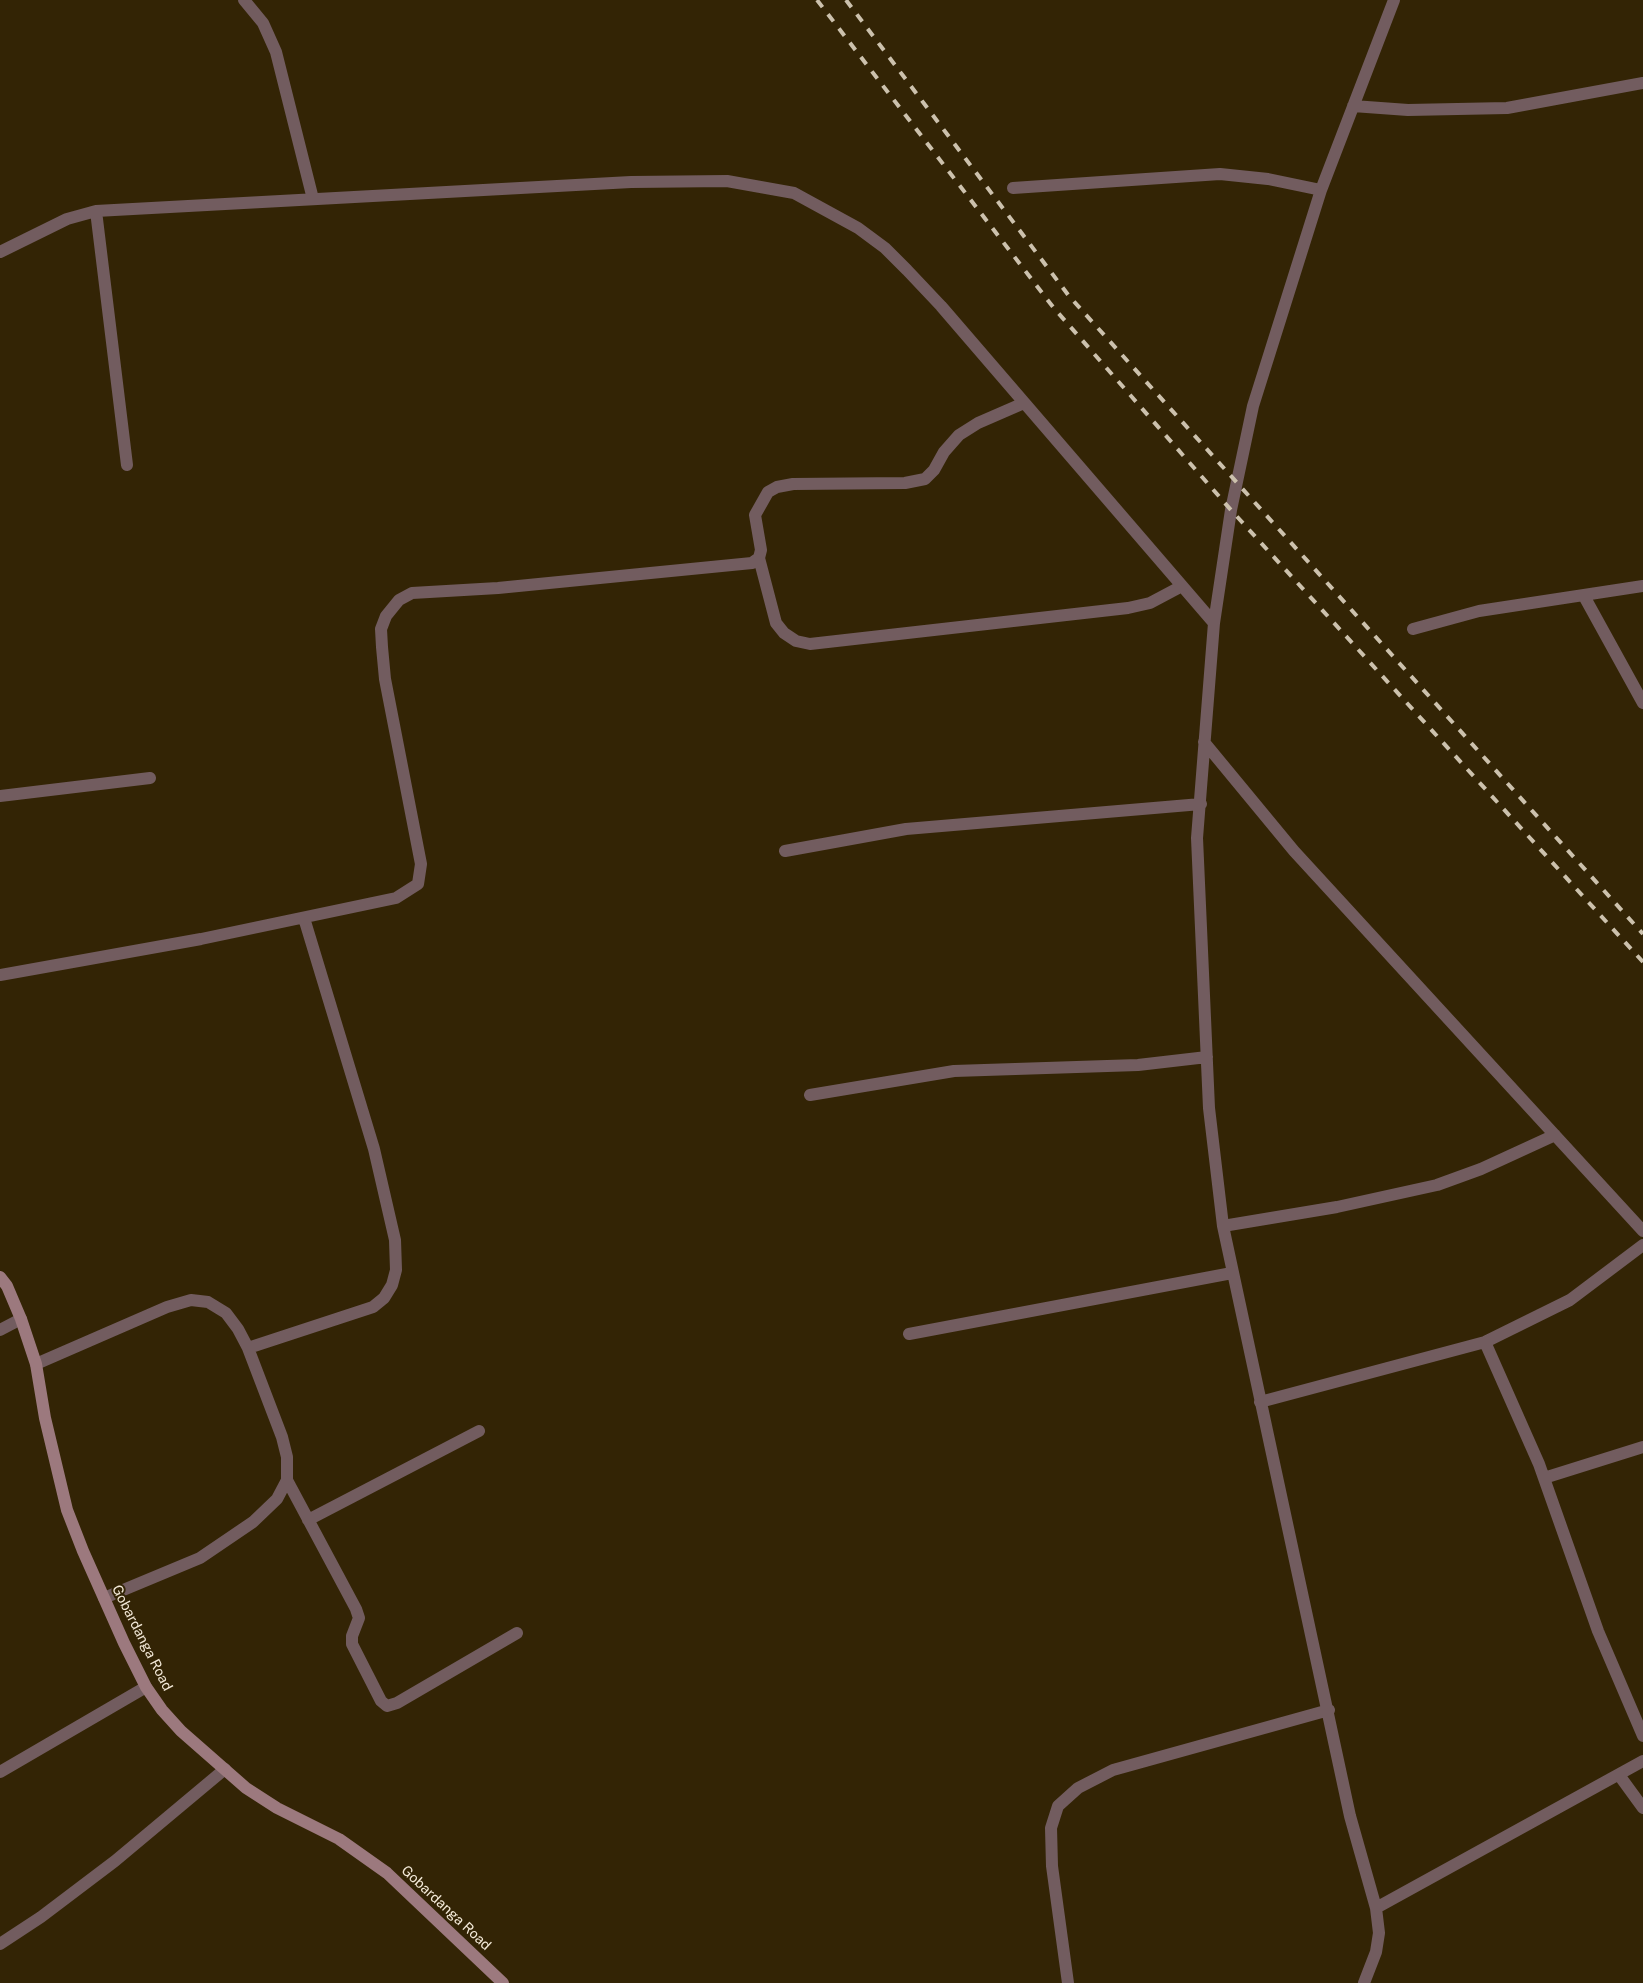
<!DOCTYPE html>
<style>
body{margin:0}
canvas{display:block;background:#332405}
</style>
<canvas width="1643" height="1983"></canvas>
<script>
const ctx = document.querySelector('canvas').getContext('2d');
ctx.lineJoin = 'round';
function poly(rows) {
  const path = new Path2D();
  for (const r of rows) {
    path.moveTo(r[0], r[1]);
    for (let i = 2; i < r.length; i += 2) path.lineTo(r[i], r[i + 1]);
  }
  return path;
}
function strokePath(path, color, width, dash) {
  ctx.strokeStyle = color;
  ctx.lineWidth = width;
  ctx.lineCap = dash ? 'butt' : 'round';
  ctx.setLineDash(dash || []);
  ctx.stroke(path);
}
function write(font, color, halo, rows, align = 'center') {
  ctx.font = font + ' "Public Sans",sans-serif';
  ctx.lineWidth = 4;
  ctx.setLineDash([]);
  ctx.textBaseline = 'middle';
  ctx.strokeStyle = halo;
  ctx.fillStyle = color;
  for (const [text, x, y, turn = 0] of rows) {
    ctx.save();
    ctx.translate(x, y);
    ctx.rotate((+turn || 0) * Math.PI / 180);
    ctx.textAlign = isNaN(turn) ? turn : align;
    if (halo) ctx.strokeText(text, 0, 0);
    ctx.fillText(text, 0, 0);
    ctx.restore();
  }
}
strokePath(poly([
 [244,0,263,23,276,52,313,199],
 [1353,106,1408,110,1507,108,1643,83],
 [1013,188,1220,174,1268,179,1321,190],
 [96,211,127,465],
 [0,252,67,219,96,211,631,182,727,181,794,193,858,228,885,248,907,270,941,306,1214,623],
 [759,558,776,623,784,633,796,641,810,644,1128,608,1150,603,1182,586],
 [1584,596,1643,703],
 [1413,629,1479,611,1643,586],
 [1204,742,1294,851,1643,1231],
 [0,796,150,778],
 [785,851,906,829,1201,804],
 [0,975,201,939,396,898,418,884,421,864,385,679,382,647,381,629,386,616,399,600,412,593,498,588,752,563,759,558,761,550,755,515,768,492,777,487,793,484,905,483,925,479,934,470,944,452,959,435,978,423,1024,403],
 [810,1095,954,1071,1138,1065,1207,1057],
 [1223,1226,1337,1207,1437,1185,1481,1169,1555,1135],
 [0,1330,21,1319],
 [909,1334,1232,1273],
 [1485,1342,1539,1464,1598,1631,1643,1736],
 [248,1348,373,1307,384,1298,392,1285,396,1270,395,1240,374,1149,304,918],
 [36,1364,167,1307,191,1300,208,1302,226,1313,238,1329,248,1348,282,1437,287,1457,287,1480,277,1499,253,1522,200,1558,104,1598],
 [1260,1402,1485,1342,1570,1300,1643,1245],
 [1544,1478,1643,1447],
 [287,1480,356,1609,359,1618,352,1636,352,1644,381,1701,387,1706,397,1703,517,1633],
 [308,1520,479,1431],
 [0,1772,146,1687],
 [1619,1775,1643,1808],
 [1376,1908,1643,1761],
 [0,1944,41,1917,115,1861,225,1769],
 [1068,1983,1052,1866,1051,1828,1058,1806,1078,1788,1113,1770,1329,1710],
 [1364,1983,1376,1952,1379,1933,1376,1908,1350,1816,1223,1226,1209,1108,1197,838,1214,623,1231,510,1253,406,1321,190,1394,0]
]), '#725c5f', 12);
strokePath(poly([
 [0,1277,7,1286,21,1319,36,1364,45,1418,67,1510,83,1551,124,1643,146,1687,162,1710,181,1731,246,1788,277,1808,339,1839,387,1873,503,1983]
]), '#9c797e', 12);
strokePath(poly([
 [817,0,1053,307,1231,510,1643,962],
 [846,0,1069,296,1643,934]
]), '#ccc1ad', 4, [9, 9]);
write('14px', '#f3e9d8', '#332405', [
 ["Gobardanga Road",142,1638,63],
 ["Gobardanga Road",446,1908,43]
]);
</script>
